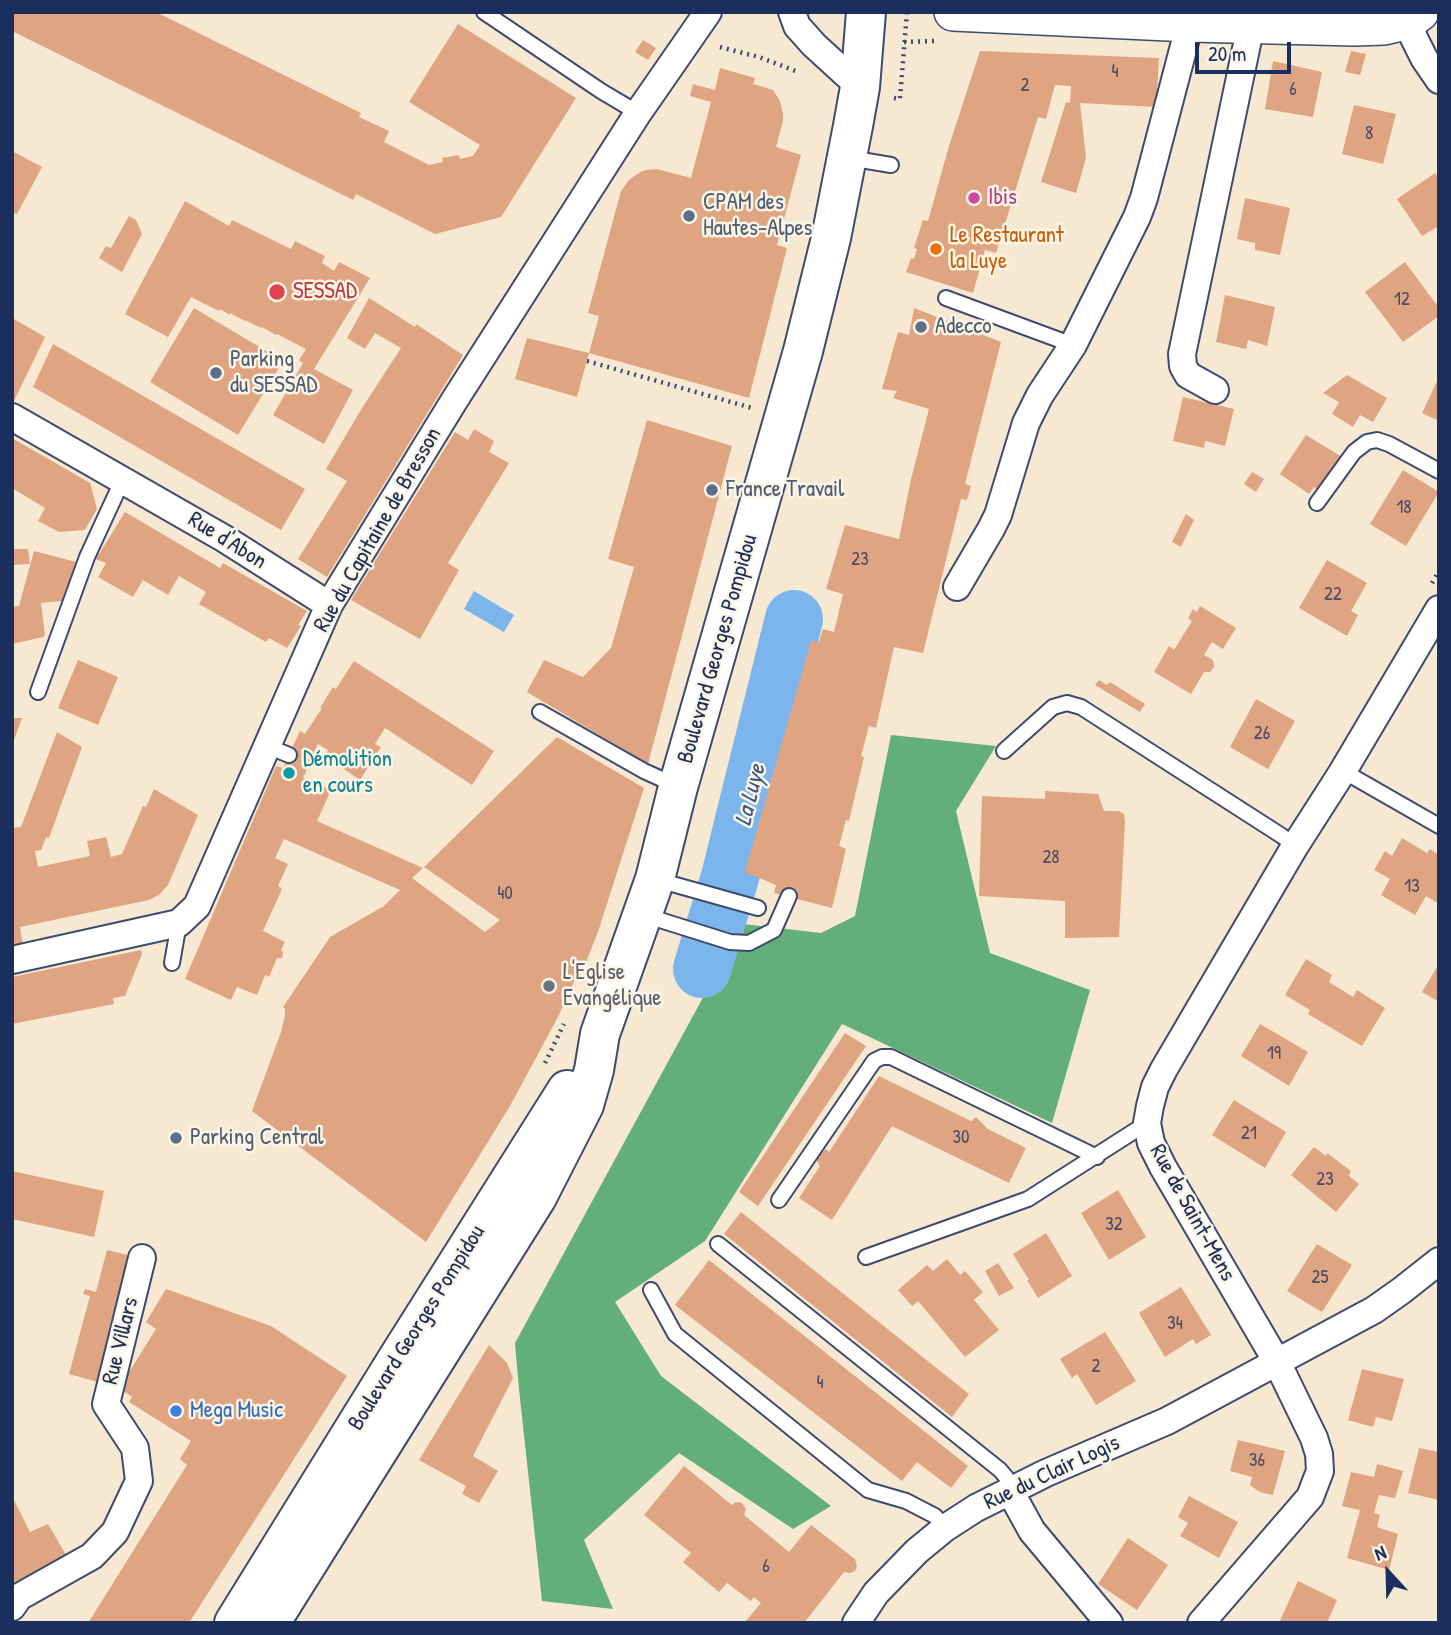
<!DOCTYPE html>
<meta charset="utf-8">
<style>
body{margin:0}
#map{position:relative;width:1451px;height:1635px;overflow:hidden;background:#f7e8d1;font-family:"Patrick Hand",sans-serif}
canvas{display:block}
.frame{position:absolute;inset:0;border:14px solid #1b2f5e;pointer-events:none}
.north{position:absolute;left:1353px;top:1537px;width:70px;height:70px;-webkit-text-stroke:5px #fcf5e5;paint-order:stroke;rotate:338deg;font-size:19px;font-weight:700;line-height:28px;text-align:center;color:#1b2f5e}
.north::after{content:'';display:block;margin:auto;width:24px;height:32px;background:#1b2f5e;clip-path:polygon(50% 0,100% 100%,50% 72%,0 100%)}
.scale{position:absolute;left:1195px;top:42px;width:96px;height:32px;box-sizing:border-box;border:4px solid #1b2f5e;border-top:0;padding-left:9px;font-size:21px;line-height:24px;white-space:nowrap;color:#1b2f5e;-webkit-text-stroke:5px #fcf5e5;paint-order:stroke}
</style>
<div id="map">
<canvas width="1451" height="1635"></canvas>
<div class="frame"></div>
<div class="north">N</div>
<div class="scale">20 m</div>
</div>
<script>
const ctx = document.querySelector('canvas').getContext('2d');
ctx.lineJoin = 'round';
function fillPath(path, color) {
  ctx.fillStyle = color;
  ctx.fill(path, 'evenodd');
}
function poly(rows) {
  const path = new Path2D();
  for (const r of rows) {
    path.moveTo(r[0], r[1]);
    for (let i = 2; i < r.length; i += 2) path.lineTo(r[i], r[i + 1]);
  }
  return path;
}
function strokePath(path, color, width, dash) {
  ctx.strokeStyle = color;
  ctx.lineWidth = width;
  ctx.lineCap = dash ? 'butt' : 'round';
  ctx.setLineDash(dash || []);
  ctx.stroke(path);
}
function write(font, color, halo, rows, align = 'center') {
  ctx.font = font + ' "Patrick Hand",sans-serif';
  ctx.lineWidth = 5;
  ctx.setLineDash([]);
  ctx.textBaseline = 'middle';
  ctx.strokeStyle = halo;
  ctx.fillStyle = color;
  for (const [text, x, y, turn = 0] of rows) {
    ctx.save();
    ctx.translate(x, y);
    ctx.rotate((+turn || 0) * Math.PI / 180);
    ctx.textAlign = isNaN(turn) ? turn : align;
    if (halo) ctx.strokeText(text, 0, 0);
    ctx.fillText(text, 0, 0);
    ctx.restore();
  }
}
fillPath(poly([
 [891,735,996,746,956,811,990,953,1090,990,1052,1123,842,1024,705,1241,615,1302,661,1376,831,1506,793,1529,679,1453,584,1540,613,1609,542,1601,519,1389,515,1343,743,924,821,933,855,916]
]), '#62af79');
fillPath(poly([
 [474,591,514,615,504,632,464,609]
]), '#7bb5ec');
strokePath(poly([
 [702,969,730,877,794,619]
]), '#7bb5ec', 58);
fillPath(poly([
 [12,12,156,12,361,113,359,117,389,131,384,142,429,165,443,162,442,158,459,155,460,159,473,156,480,145,409,102,458,24,576,98,501,217,435,234,356,194,353,200,12,31],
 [643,40,656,48,648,60,635,52],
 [980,51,1159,58,1156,107,1080,103,1086,158,1076,193,1041,182,1066,102,1070,103,1071,86,1055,85,1046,119,1038,117,1004,227,1011,229,1008,238,1001,236,996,253,985,250,973,293,906,272,911,258,914,259,917,249,914,248,923,220,928,221,949,146],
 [1351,51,1366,54,1360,75,1345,72],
 [1273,61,1322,72,1313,117,1265,109],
 [720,68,755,78,753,84,773,90,780,101,783,114,783,121,776,147,801,155,777,245,787,248,749,398,589,353,577,397,515,379,527,338,589,353,599,316,588,313,621,191,629,180,640,172,646,170,657,169,691,178,711,102,690,96,693,84,715,90],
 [1354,105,1396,114,1383,164,1342,154],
 [12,151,42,167,17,214,12,212],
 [1435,173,1439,179,1439,226,1422,236,1397,199],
 [1245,198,1290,208,1280,255,1255,250,1255,243,1237,239],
 [185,201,229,226,232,220,291,249,295,241,325,256,322,263,334,271,339,262,370,278,314,369,353,390,324,444,273,415,303,363,299,360,306,349,277,334,276,335,262,327,261,328,245,320,245,321,230,313,230,315,220,309,219,311,191,297,168,337,125,314],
 [129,216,136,220,142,234,122,272,99,258,106,246,111,248],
 [1405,262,1439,308,1439,316,1403,342,1365,292],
 [1225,295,1275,307,1267,346,1248,340,1246,349,1216,342],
 [369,298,415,327,416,324,463,355,327,577,298,559,347,481,326,469,362,408,401,348,375,333,365,349,347,338],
 [194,308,283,361,238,435,150,382],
 [914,308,1001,342,965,484,971,486,967,500,961,499,923,653,894,647,876,728,869,726,861,756,864,757,849,821,846,820,839,846,846,849,832,908,774,893,776,885,745,872,811,641,819,642,823,629,834,632,843,594,826,589,845,525,899,539,911,479,929,409,893,398,897,391,882,389,898,332,909,335],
 [14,319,45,337,12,405,12,322],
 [53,344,305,489,281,530,33,387],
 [1347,375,1387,398,1373,422,1360,415,1353,427,1332,414,1339,402,1323,393],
 [1439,377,1439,421,1422,413],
 [1183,397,1234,409,1225,446,1205,441,1204,448,1173,441],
 [647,420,732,446,648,764,527,692,544,660,583,677,611,648,634,567,608,559],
 [474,429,494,441,489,452,509,463,448,563,459,570,420,639,351,600,455,432,468,440],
 [1306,435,1342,457,1329,478,1328,476,1318,490,1314,487,1309,494,1280,474],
 [12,438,90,483,97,509,85,530,59,532,38,521,45,508,12,488],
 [1403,470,1439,492,1406,546,1370,524],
 [1252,472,1264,479,1256,492,1244,484],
 [125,512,220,568,223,563,307,611,298,625,301,626,287,648,269,638,266,642,199,604,206,592,179,576,168,595,143,580,133,597,98,577,106,563,92,558,94,551,99,554],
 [1186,514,1194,520,1181,547,1172,542],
 [12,549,28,549,30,564,12,565],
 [34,551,76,562,62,601,41,603,45,635,43,637,12,644,12,607,19,606],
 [1327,560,1367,583,1351,611,1358,615,1347,636,1299,608],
 [1200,606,1236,628,1223,649,1212,642,1204,655,1213,660,1214,667,1210,672,1204,672,1191,694,1154,672,1169,646,1174,650,1192,621,1188,618,1193,609,1197,612],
 [78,660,118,677,98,725,58,708],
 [354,661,494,751,472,785,385,728,375,744,381,747,360,780,325,756,328,750,318,744,303,778,331,790,317,821,423,868,412,878,485,932,500,920,424,867,557,737,644,788,598,932,580,977,577,975,559,1015,510,1106,426,1242,252,1111,281,1032,285,1015,285,1009,283,1007,330,937,384,906,400,890,284,839,275,858,288,864,278,886,282,889,263,931,285,942,281,950,283,952,282,958,277,958,269,977,265,975,257,995,237,987,231,1000,185,979,276,766,283,768,300,731,305,734,322,708,320,708,333,687,336,689],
 [1099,680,1107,685,1110,682,1145,704,1140,712,1095,685],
 [1256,699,1295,721,1268,769,1230,747],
 [12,718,22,718,13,743,12,743],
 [57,732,82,747,49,838,46,837,41,850,35,851,38,867,90,856,87,841,106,837,111,857,122,854,143,806,146,807,154,789,198,815,168,885,159,895,149,900,20,927,23,946,12,948,12,828,21,827],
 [1045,791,1098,794,1104,811,1119,811,1124,814,1125,821,1119,937,1065,938,1065,901,979,896,982,796,1045,799],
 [1402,838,1427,853,1430,849,1439,855,1439,904,1426,896,1415,915,1381,895,1390,879,1374,870,1385,851,1392,856],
 [141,950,142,954,125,996,113,998,114,1004,12,1024,12,977],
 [1306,959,1332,975,1329,982,1353,997,1357,990,1385,1008,1362,1046,1308,1014,1310,1010,1285,995],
 [1439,964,1439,1002,1422,992],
 [1260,1024,1308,1052,1289,1086,1241,1056],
 [845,1033,866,1046,758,1206,739,1192],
 [879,1076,971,1121,976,1117,986,1127,986,1128,1026,1148,1009,1183,892,1126,832,1220,799,1198,820,1166,815,1158,826,1149,829,1152],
 [1234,1100,1286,1132,1265,1168,1212,1135],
 [1314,1147,1326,1156,1327,1153,1351,1171,1349,1176,1359,1184,1336,1212,1291,1175],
 [12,1171,104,1191,94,1237,12,1219],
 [1118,1190,1146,1237,1109,1260,1081,1213],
 [741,1212,969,1394,952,1417,724,1234],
 [1046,1233,1072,1276,1038,1298,1027,1280,1029,1280,1013,1254],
 [1317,1244,1352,1265,1322,1312,1287,1291],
 [107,1250,132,1256,98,1382,69,1374,90,1296,83,1294,85,1289,96,1292],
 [947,1259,960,1275,965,1271,983,1292,974,1300,999,1330,965,1357,918,1301,912,1306,898,1290,927,1265,933,1271],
 [709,1260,968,1466,951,1488,917,1462,902,1481,675,1305],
 [998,1263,1014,1288,999,1296,985,1271],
 [1181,1287,1211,1335,1196,1344,1193,1339,1165,1357,1139,1313],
 [166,1289,271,1326,347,1376,189,1623,88,1623,187,1465,180,1459,191,1441,129,1402,132,1397,119,1388,156,1329,146,1322],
 [1105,1332,1136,1381,1096,1405,1077,1374,1072,1378,1060,1359],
 [489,1345,507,1363,513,1378,473,1456,498,1471,479,1503,462,1494,466,1486,419,1460],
 [1362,1369,1404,1379,1392,1421,1376,1417,1373,1427,1348,1420],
 [1238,1440,1285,1451,1273,1495,1260,1492,1250,1485,1252,1477,1230,1471],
 [1419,1448,1439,1452,1439,1500,1408,1493],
 [1377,1464,1403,1471,1395,1498,1379,1495,1374,1513,1380,1515,1377,1527,1398,1534,1389,1570,1347,1558,1360,1510,1342,1506,1351,1472,1374,1477],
 [684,1466,732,1505,736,1502,742,1503,746,1509,744,1515,789,1552,811,1525,855,1559,857,1566,855,1571,850,1573,844,1572,804,1623,744,1623,761,1603,754,1597,751,1601,727,1583,719,1592,683,1562,691,1553,644,1515],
 [1189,1496,1238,1522,1219,1558,1180,1536,1188,1523,1178,1517],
 [14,1500,30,1532,48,1524,66,1555,48,1568,12,1583,12,1502],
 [1128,1538,1168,1565,1137,1610,1098,1584],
 [1298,1581,1337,1600,1327,1623,1279,1623]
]), '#dfa582');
const lane = poly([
 [484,12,601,91,638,113],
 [849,158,891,165],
 [946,298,1073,345],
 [1317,503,1354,452,1367,442,1377,440,1389,444,1439,471],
 [38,692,87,557,123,479],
 [540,712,644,771,677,786],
 [267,746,289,755],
 [1004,751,1053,707,1067,703,1081,707,1282,836,1295,846],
 [1343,771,1439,826],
 [658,880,758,908],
 [644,915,730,942,749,943,774,930,789,896],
 [172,963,179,923],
 [779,1200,874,1061,882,1057,891,1057,1097,1157],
 [718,1244,1000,1470,1006,1477,1010,1491],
 [866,1257,1028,1199,1147,1123],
 [651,1290,675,1334,868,1490,906,1501,935,1516,945,1528]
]);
const street = poly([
 [792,12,797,26,814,45,860,87],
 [1409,20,1414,38,1424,58,1439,80],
 [1215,390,1188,375,1183,366,1182,354,1251,25],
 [12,417,225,539,329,605],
 [957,587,991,529,998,515,1026,423,1040,395,1073,345,1137,217,1144,198,1190,23],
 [12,960,179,923,197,906,329,605,454,401,638,113,708,12],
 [1010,1491,1032,1531,1109,1623],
 [12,1607,19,1597,92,1556,115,1532,139,1481,135,1448,106,1404,142,1258],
 [856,1623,876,1593,917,1551,945,1528,976,1508,1046,1473,1167,1421,1374,1310,1401,1291,1439,1261],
 [1201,1623,1310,1497,1320,1471,1319,1454,1314,1438,1277,1362,1163,1167,1151,1143,1147,1123,1150,1106,1155,1087,1164,1069,1295,846,1343,771,1439,609]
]);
const secondary = poly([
 [953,12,1190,23,1355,27,1384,26,1409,20,1420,12]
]);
const primary = poly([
 [234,1623,398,1358,567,1090],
 [270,1623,537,1197,584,1105,594,1070,600,1034,655,879,678,787,803,351,831,238,853,126,860,87,866,12]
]);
strokePath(lane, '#3c4b6f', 18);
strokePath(street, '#3c4b6f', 30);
strokePath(secondary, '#3c4b6f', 40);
strokePath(primary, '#3c4b6f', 42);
strokePath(poly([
 [904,42,934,41],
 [720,47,759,57,798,72],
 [894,98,900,99,907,12],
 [587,361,752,408],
 [1432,583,1439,571],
 [545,1063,564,1024]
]), '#3c4b6f', 4.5, [2, 5]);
strokePath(lane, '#fff', 14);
strokePath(street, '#fff', 26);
strokePath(secondary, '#fff', 37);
strokePath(primary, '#fff', 38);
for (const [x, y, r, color] of [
 [974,198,7,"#d1479c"],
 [689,216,7,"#5c6f8a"],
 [936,249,7,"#e8710a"],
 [277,292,9,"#e0444e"],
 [921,327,7,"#5c6f8a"],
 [216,373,7,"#5c6f8a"],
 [712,490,7,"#5c6f8a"],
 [289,773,7,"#0f9aa8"],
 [549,986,7,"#6b7280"],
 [176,1138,7,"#5c6f8a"],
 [176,1411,7,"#3f7fe0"]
]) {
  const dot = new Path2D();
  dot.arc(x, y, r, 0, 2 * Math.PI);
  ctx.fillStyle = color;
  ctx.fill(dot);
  strokePath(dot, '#fcf5e5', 2.5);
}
write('19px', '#4c4c67', null, [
 ["4",1115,72],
 ["2",1025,86],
 ["6",1293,90],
 ["8",1369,134],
 ["12",1402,300],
 ["18",1404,508],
 ["23",860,560],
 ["22",1333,595],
 ["26",1262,734],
 ["28",1051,858],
 ["13",1412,887],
 ["40",505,894],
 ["19",1274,1054],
 ["21",1249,1134],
 ["30",961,1138],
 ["23",1325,1180],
 ["32",1114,1225],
 ["25",1320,1278],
 ["34",1175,1324],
 ["2",1096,1367],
 ["4",820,1383],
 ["36",1257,1461],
 ["6",766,1567]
]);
write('23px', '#b23c85', '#fcf5e5', [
 ["Ibis",988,198]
], 'left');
write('23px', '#4e5e75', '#fcf5e5', [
 ["CPAM des",703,203],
 ["Hautes-Alpes",703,229],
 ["Adecco",935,327],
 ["Parking",230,360],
 ["du SESSAD",230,386],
 ["France Travail",726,490],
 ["Parking Central",190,1138]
], 'left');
write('23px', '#c56008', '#fcf5e5', [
 ["Le Restaurant",950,236],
 ["la Luye",950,262]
], 'left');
write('23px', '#be3a42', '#fcf5e5', [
 ["SESSAD",293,292]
], 'left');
write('23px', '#1b2f5e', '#fcf5e5', [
 ["Rue du Capitaine de Bresson",378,530,-60],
 ["Rue d'Abon",227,541,32],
 ["Boulevard Georges Pompidou",718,649,-74],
 ["Rue de Saint-Mens",1192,1213,61],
 ["Boulevard Georges Pompidou",417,1328,-58],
 ["Rue Villars",121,1341,-76],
 ["Rue du Clair Logis",1052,1473,-25]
]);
write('23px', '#0d838f', '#fcf5e5', [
 ["Démolition",303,760],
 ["en cours",303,786]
], 'left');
write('23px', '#5b616d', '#fcf5e5', [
 ["L'Eglise",563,973],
 ["Evangélique",563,999]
], 'left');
write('23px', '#366cbe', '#fcf5e5', [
 ["Mega Music",190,1411]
], 'left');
write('italic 24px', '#385789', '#fcf5e5', [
 ["La Luye",751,795,-76]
]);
</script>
